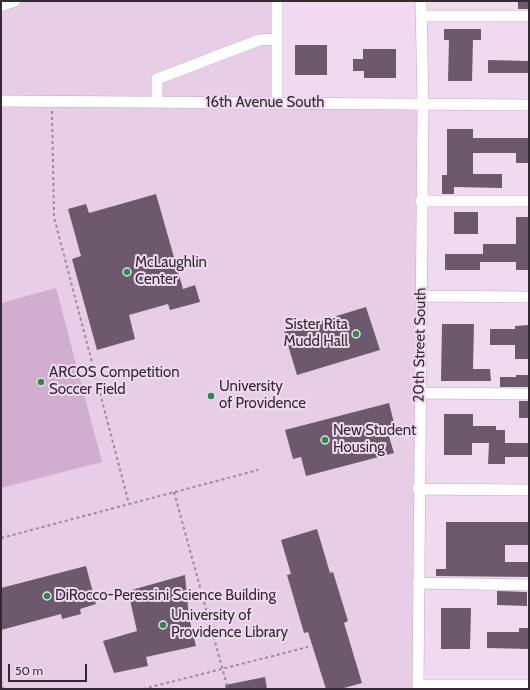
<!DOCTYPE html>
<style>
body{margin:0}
#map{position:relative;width:530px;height:690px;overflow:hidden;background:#f0daef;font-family:Cabin,sans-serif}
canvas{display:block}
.frame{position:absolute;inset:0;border:2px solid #332a32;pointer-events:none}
.scale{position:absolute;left:8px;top:664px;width:79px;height:18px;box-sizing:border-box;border:2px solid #332a32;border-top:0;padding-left:5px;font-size:12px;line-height:14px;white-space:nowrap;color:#332a32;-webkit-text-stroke:3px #f0daef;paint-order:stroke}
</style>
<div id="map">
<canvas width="530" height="690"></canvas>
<div class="frame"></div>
<div class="scale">50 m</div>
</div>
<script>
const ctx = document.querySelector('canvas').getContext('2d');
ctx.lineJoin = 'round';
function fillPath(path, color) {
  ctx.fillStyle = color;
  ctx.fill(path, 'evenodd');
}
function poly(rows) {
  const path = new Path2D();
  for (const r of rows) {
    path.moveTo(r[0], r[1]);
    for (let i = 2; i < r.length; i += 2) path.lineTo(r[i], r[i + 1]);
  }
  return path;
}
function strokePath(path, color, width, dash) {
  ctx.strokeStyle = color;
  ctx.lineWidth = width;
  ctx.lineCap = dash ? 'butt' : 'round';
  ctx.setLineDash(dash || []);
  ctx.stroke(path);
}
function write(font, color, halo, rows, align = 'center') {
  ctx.font = font + ' Cabin,sans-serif';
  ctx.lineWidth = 4;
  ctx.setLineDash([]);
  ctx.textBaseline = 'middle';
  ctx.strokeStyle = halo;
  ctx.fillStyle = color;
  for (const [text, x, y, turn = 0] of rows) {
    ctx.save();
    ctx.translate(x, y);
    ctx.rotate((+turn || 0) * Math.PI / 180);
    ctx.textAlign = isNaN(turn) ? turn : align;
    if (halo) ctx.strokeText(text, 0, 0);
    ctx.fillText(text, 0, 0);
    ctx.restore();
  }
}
fillPath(poly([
 [1,1,277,1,277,103,423,104,418,689,1,689]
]), '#e8cde7');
fillPath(poly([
 [56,288,102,462,1,488,1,303]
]), '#d1aecf');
fillPath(poly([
 [518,1,529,1,529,9,518,9],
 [444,29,481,29,481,40,473,40,472,81,448,81,449,40,444,40],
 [295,45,327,45,327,75,295,75],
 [363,49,396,49,396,78,364,78,364,71,353,71,353,59,363,59],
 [488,60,529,61,529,73,488,73],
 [447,129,473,129,473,138,529,138,529,163,516,163,516,153,473,153,473,174,502,174,502,188,454,187,454,194,442,194,442,175,447,175],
 [156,194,183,289,195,285,200,302,170,310,168,304,129,315,135,339,97,350,72,259,81,256,68,209,86,204,89,213],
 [454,212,478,212,478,234,454,234],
 [516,217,529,217,529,270,516,270,516,262,480,262,480,270,445,270,445,254,483,254,483,244,516,244],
 [366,307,380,350,297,375,284,332],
 [442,324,474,324,473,369,490,369,491,381,441,381],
 [528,325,529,359,515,359,515,345,490,345,490,329,515,329,515,326],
 [516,375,529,375,529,387,500,387,500,377,516,377],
 [519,401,528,401,529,418,519,418],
 [389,403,396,431,388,433,394,453,306,476,301,457,293,459,285,430],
 [444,414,473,414,473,426,496,426,496,430,505,430,505,443,529,443,529,457,505,457,505,464,488,464,489,443,472,443,472,455,444,455],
 [446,522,529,522,529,545,505,545,505,562,529,562,529,577,436,576,436,569,446,569],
 [317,529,330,573,333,572,348,621,344,623,362,683,340,689,326,689,308,632,304,633,287,575,291,574,281,540],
 [86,566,96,604,80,609,81,614,62,619,61,614,1,630,1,588],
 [185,575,189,618,196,646,146,657,148,666,114,673,103,641,137,631,128,591],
 [497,591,527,592,527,606,497,605],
 [441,608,471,608,470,649,441,649],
 [519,628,529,628,529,649,487,648,487,632,519,632],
 [265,677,267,689,226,689,225,685]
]), '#6c596b');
const minor = poly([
 [1,6,15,1],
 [421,16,529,16],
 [1,101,529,105],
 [157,102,157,79,259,40,277,39],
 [277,103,277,1],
 [421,201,529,201],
 [421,296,529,297],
 [420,393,529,394],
 [418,489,529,490],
 [418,583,529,585],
 [418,685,529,685],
 [418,689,423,104,421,1]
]);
strokePath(minor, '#bea9bd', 12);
strokePath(poly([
 [52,111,54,217,129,504],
 [174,492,228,689],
 [1,538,258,470],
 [1,681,3,689],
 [143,689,308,647]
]), '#9a8a99', 2, [3, 3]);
strokePath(minor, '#fff', 11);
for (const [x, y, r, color] of [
 [127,272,4,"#288c41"],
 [356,334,4,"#288c41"],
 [41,382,4,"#288c41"],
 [211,396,4,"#288c41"],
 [325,440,4,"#288c41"],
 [47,596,4,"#288c41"],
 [163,625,4,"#288c41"]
]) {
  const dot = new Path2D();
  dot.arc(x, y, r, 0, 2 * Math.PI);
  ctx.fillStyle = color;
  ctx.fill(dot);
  strokePath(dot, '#f0daef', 1.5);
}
write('15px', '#332a32', '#f0daef', [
 ["16th Avenue South",265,103],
 ["20th Street South",420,345,-89]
]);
write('15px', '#332a32', '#f0daef', [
 ["McLaughlin",135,263],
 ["Center",135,280],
 ["Sister Rita",348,325,"right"],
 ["Mudd Hall",348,342,"right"],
 ["ARCOS Competition",49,373],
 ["Soccer Field",49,390],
 ["University",219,387],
 ["of Providence",219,404],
 ["New Student",333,431],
 ["Housing",333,448],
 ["DiRocco-Peressini Science Building",55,596],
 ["University of",171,616],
 ["Providence Library",171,633]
], 'left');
</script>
